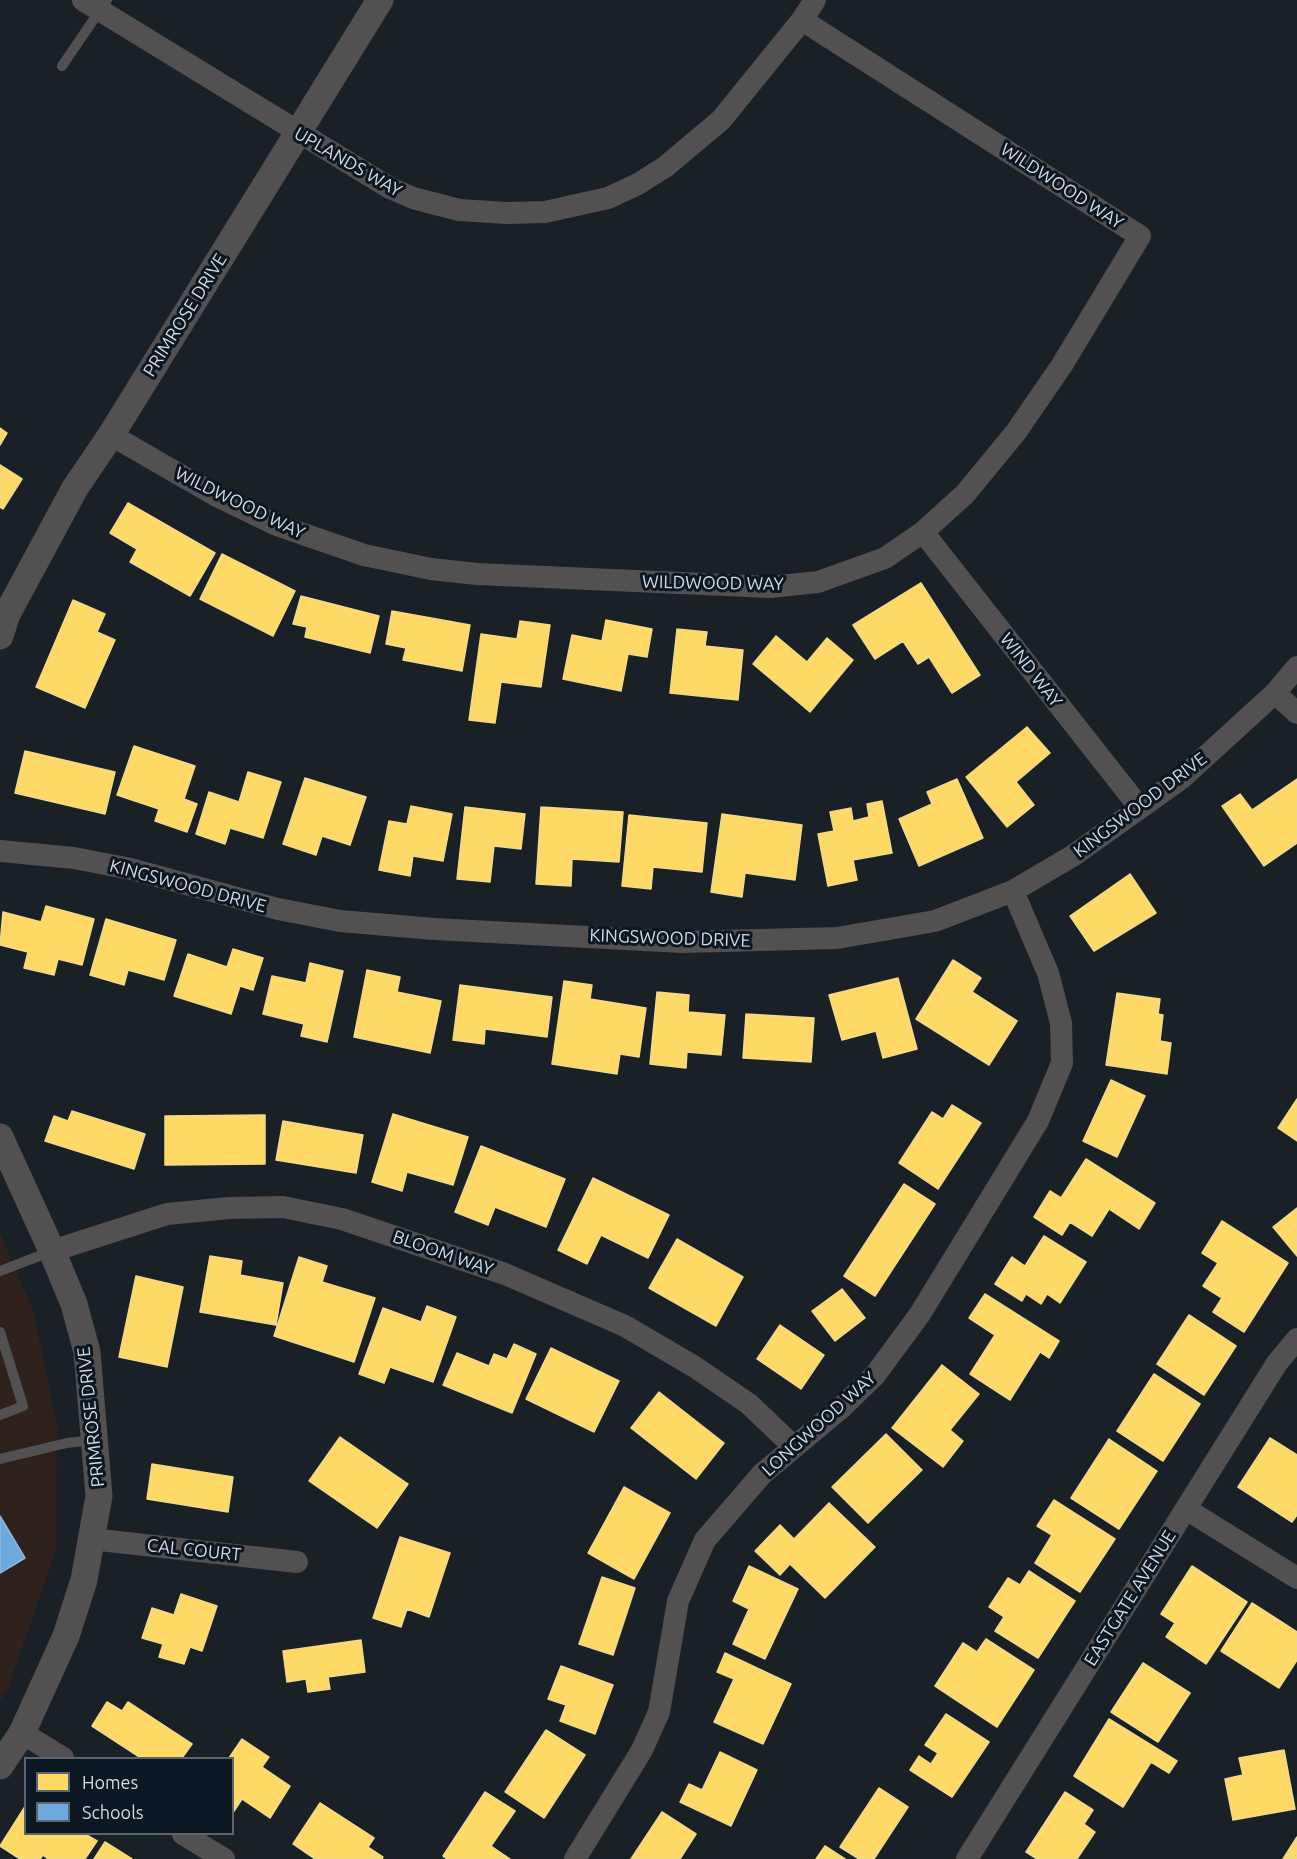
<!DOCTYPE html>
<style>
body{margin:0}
#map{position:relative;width:1297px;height:1859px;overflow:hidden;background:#192026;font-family:Ubuntu,sans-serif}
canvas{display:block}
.legend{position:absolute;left:24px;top:1757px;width:210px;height:78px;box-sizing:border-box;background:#0b1722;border:2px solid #5b656f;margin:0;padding:8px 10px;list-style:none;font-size:18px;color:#d2dae2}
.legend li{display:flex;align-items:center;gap:12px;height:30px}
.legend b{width:30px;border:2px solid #5b656f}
</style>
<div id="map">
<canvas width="1297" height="1859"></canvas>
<ul class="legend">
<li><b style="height:16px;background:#ffd966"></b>Homes</li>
<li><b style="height:16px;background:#6fa8dc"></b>Schools</li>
</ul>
</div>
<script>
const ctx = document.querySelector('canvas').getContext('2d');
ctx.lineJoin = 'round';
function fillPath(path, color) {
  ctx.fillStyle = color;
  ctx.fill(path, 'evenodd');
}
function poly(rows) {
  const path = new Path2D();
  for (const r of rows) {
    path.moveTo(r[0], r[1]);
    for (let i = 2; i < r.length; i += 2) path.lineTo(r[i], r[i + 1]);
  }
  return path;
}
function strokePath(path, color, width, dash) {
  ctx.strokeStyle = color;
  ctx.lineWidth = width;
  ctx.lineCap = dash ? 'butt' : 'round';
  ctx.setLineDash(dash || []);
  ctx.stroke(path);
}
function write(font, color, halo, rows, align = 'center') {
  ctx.font = font + ' Ubuntu,sans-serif';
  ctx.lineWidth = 6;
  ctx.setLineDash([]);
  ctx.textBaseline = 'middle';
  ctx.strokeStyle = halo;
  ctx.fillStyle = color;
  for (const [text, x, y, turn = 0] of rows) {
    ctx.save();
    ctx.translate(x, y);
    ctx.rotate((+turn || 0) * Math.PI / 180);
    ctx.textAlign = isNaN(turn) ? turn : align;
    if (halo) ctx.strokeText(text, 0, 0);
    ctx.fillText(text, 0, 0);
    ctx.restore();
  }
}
fillPath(poly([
 [0,1233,34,1313,57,1426,56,1551,8,1688,0,1701]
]), '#2f211c');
const homes = poly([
 [0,428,7,433,0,445,0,428],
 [0,465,22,479,3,509,0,507,0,465],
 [128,503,215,553,190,596,130,562,137,549,110,533,128,503],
 [222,554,295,591,273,636,200,599,222,554],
 [921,583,980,675,952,693,929,657,918,664,903,641,875,659,853,625,921,583],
 [301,596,379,616,370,653,305,637,307,627,293,624,301,596],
 [73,600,105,614,97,632,115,640,85,708,36,687,73,600],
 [392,611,470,625,462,671,403,660,406,648,386,644,392,611],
 [606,620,652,629,647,657,628,654,621,691,563,679,572,635,602,641,606,620],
 [520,621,550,625,541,687,501,682,495,723,469,720,481,634,517,639,520,621],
 [677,629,707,632,705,646,743,650,738,700,670,693,677,629],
 [776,636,807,662,827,638,853,660,810,712,753,664,776,636],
 [1027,727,1050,753,1016,782,1034,805,1007,827,966,777,1027,727],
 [134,746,195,766,184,799,197,804,187,832,155,821,159,809,117,795,134,746],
 [25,751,115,772,105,814,15,793,25,751],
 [248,772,281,782,263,838,230,828,225,844,196,834,209,792,239,802,248,772],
 [305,778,366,797,350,845,322,836,316,855,283,844,305,778],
 [957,779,983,838,919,866,899,819,932,804,927,792,957,779],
 [1297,779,1297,843,1264,866,1222,806,1240,794,1252,810,1297,779],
 [882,801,892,853,853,860,857,880,828,886,818,834,834,831,830,812,851,808,853,821,869,817,867,804,882,801],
 [411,806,452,814,443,861,413,856,410,876,379,870,389,821,407,824,411,806],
 [465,807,525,814,521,849,494,846,490,882,457,879,465,807],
 [541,807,623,812,619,862,572,859,571,886,536,884,541,807],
 [722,814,802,825,795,880,745,873,742,897,711,892,722,814],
 [629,815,707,823,702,872,653,867,651,889,622,886,629,815],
 [1130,874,1156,913,1094,951,1070,916,1130,874],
 [46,906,94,919,82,965,58,959,54,975,24,968,28,952,0,945,3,912,41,922,46,906],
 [106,919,176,940,164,980,128,970,124,985,90,975,106,919],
 [233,949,263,958,253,990,240,986,231,1014,174,996,188,954,227,967,233,949],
 [953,960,981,978,972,992,1017,1021,989,1065,916,1019,953,960],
 [310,963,343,971,327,1042,301,1036,304,1024,263,1014,272,976,306,983,310,963],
 [367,970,400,977,397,992,441,1001,430,1053,354,1037,367,970],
 [898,978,917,1049,883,1058,876,1031,842,1040,829,995,898,978],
 [564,981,592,985,590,999,646,1008,639,1057,620,1054,617,1074,552,1064,564,981],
 [460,985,552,997,547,1037,485,1029,484,1044,453,1040,460,985],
 [657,992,689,995,688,1012,725,1015,721,1055,687,1052,686,1068,650,1064,657,992],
 [1117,993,1160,999,1158,1014,1163,1015,1160,1041,1171,1043,1167,1074,1106,1065,1117,993],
 [746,1014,814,1018,811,1062,743,1058,746,1014],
 [1111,1080,1145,1096,1117,1157,1083,1141,1111,1080],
 [1297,1099,1297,1141,1278,1128,1297,1099],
 [952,1105,981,1123,938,1189,899,1163,932,1112,943,1119,952,1105],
 [72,1111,145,1134,134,1169,45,1141,54,1116,68,1121,72,1111],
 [393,1114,468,1137,453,1185,407,1172,402,1191,372,1182,393,1114],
 [265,1115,265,1164,165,1165,165,1116,265,1115],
 [283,1121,363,1135,356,1173,276,1160,283,1121],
 [481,1146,565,1179,546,1227,495,1207,488,1225,455,1212,481,1146],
 [1086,1159,1155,1203,1139,1229,1109,1209,1092,1236,1070,1222,1062,1235,1034,1217,1050,1191,1061,1198,1086,1159],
 [593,1178,669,1215,648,1258,601,1235,587,1264,558,1250,593,1178],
 [904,1184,935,1204,875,1296,844,1276,904,1184],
 [1297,1208,1297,1256,1273,1227,1297,1208],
 [1222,1221,1288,1263,1244,1332,1213,1312,1222,1298,1203,1286,1218,1263,1202,1253,1222,1221],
 [1044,1236,1086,1262,1060,1303,1047,1294,1041,1304,1026,1294,1022,1301,995,1284,1012,1257,1025,1266,1044,1236],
 [677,1239,743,1277,716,1326,649,1288,677,1239],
 [210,1256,242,1261,240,1275,283,1283,276,1325,200,1312,210,1256],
 [299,1257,327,1266,322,1282,375,1298,354,1362,274,1336,299,1257],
 [136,1276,183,1287,167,1367,119,1357,136,1276],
 [842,1289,865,1318,835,1341,812,1311,842,1289],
 [985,1294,1059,1341,1049,1358,1040,1352,1010,1400,970,1374,995,1335,969,1318,985,1294],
 [427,1306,456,1317,433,1382,390,1367,384,1383,359,1374,383,1308,421,1322,427,1306],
 [1189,1315,1236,1346,1204,1395,1157,1364,1189,1315],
 [780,1325,824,1355,801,1389,757,1359,780,1325],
 [514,1344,536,1354,512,1413,443,1385,457,1353,489,1366,494,1354,507,1359,514,1344],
 [551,1348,619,1381,594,1432,526,1399,551,1348],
 [942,1365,979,1394,950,1430,963,1441,943,1467,892,1428,942,1365],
 [1154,1374,1200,1404,1163,1461,1117,1431,1154,1374],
 [659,1392,724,1443,696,1479,631,1428,659,1392],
 [886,1434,922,1470,868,1523,832,1487,886,1434],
 [340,1437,408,1484,377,1528,309,1481,340,1437],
 [1270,1438,1297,1455,1297,1515,1292,1522,1238,1487,1270,1438],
 [1109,1439,1157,1471,1119,1529,1071,1498,1109,1439],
 [152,1464,233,1477,228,1512,147,1499,152,1464],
 [624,1487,670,1513,634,1579,588,1553,624,1487],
 [1054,1500,1115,1539,1080,1592,1035,1563,1052,1535,1037,1526,1054,1500],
 [829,1503,875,1547,825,1598,790,1564,780,1575,755,1551,780,1525,794,1539,829,1503],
 [400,1537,450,1553,429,1617,407,1609,401,1627,373,1618,400,1537],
 [749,1566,798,1589,765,1659,733,1644,749,1609,733,1601,749,1566],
 [1192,1566,1247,1602,1206,1664,1166,1637,1175,1623,1161,1614,1192,1566],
 [1029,1571,1075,1601,1038,1658,995,1631,1004,1617,989,1607,1008,1578,1020,1585,1029,1571],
 [602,1577,635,1588,613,1655,579,1644,602,1577],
 [181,1594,217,1606,202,1651,190,1647,184,1664,159,1657,163,1644,142,1638,152,1608,174,1615,181,1594],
 [1252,1603,1297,1632,1297,1660,1279,1688,1221,1651,1252,1603],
 [986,1639,1034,1670,997,1727,935,1686,963,1643,977,1652,986,1639],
 [361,1640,365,1672,328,1677,330,1689,308,1692,306,1679,287,1682,283,1651,361,1640],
 [725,1653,791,1684,763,1744,714,1722,734,1679,717,1672,725,1653],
 [1143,1663,1190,1693,1158,1742,1111,1712,1143,1663],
 [561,1666,613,1685,595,1734,560,1721,566,1705,548,1699,561,1666],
 [107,1702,122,1711,128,1702,192,1744,182,1758,141,1758,92,1726,107,1702],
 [946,1714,989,1742,952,1797,910,1770,919,1756,931,1764,938,1753,925,1745,946,1714],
 [1109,1719,1177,1761,1169,1773,1151,1762,1123,1807,1074,1776,1109,1719],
 [546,1730,585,1755,544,1818,505,1792,546,1730],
 [242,1739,269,1757,262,1767,290,1786,270,1818,242,1799,232,1814,232,1758,229,1758,242,1739],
 [1284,1750,1295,1809,1233,1820,1225,1779,1243,1775,1239,1758,1284,1750],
 [720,1752,757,1770,731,1826,680,1802,689,1784,702,1790,720,1752],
 [879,1788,908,1807,874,1859,859,1859,840,1847,879,1788],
 [485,1792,515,1811,491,1846,510,1859,447,1859,443,1856,485,1792],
 [1065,1792,1093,1810,1084,1824,1095,1832,1077,1859,1037,1859,1026,1852,1065,1792],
 [320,1803,374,1838,368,1847,383,1857,382,1859,315,1859,293,1844,320,1803],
 [26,1805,26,1834,85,1834,97,1841,85,1859,48,1859,43,1855,40,1859,20,1859,0,1846,26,1805],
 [662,1812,696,1834,680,1859,631,1859,662,1812],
 [1297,1837,1297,1859,1283,1859,1297,1837],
 [105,1842,132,1859,94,1859,105,1842],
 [825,1846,845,1859,816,1859,825,1846]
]);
fillPath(homes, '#ffd966');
strokePath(homes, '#f2d98b', 1.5);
const schools = poly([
 [0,1516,25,1558,0,1573,0,1516]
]);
fillPath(schools, '#6fa8dc');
strokePath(schools, '#8db7de', 1.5);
strokePath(poly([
 [62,66,107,0],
 [0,1271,52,1251],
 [0,1332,23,1406,0,1415],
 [0,1459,67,1443,93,1440]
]), '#525050', 10);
strokePath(poly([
 [83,0,390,188,413,198,459,210,507,213,545,212,608,198,638,184,665,167,721,120,802,20,815,0],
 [111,435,215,495,277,525,364,555,431,569,477,574,770,587,818,582,885,558,923,532,965,494,1016,432,1062,365,1140,236,802,20],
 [923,532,1140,808],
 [1275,693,1297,713],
 [0,851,74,858,131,869,278,909,340,921,434,929,683,942,837,938,935,921,1013,891,1074,855,1182,778,1275,693,1297,667],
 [52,1251,167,1214,229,1208,283,1207,342,1219,505,1274,625,1326,695,1367,749,1404,793,1446],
 [1186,1509,1297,1578],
 [91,1539,297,1562],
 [22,1733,63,1758],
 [183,1834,224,1859],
 [575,1859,642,1750,659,1712,678,1601,705,1540,762,1474,841,1408,875,1375,920,1314,1038,1121,1062,1063,1061,1023,1048,973,1013,891],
 [967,1859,1277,1363,1297,1339]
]), '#525050', 22);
strokePath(poly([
 [0,636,7,614,75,488,111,435,380,0],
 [0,1137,52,1251,74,1304,87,1352,99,1496,84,1580,66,1636,22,1733,0,1766]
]), '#525050', 27);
write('18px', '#d2dae2', '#0b1722', [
 ["UPLANDS WAY",348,162,30],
 ["WILDWOOD WAY",1062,186,33],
 ["PRIMROSE DRIVE",185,315,-58],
 ["WILDWOOD WAY",240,503,26],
 ["WILDWOOD WAY",713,583,1],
 ["WIND WAY",1031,670,52],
 ["KINGSWOOD DRIVE",1140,805,-37],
 ["KINGSWOOD DRIVE",188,886,15],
 ["KINGSWOOD DRIVE",670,938,2],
 ["BLOOM WAY",443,1253,19],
 ["PRIMROSE DRIVE",91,1417,-96],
 ["LONGWOOD WAY",819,1424,-42],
 ["CAL COURT",194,1550,6],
 ["EASTGATE AVENUE",1130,1598,-58]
]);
</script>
